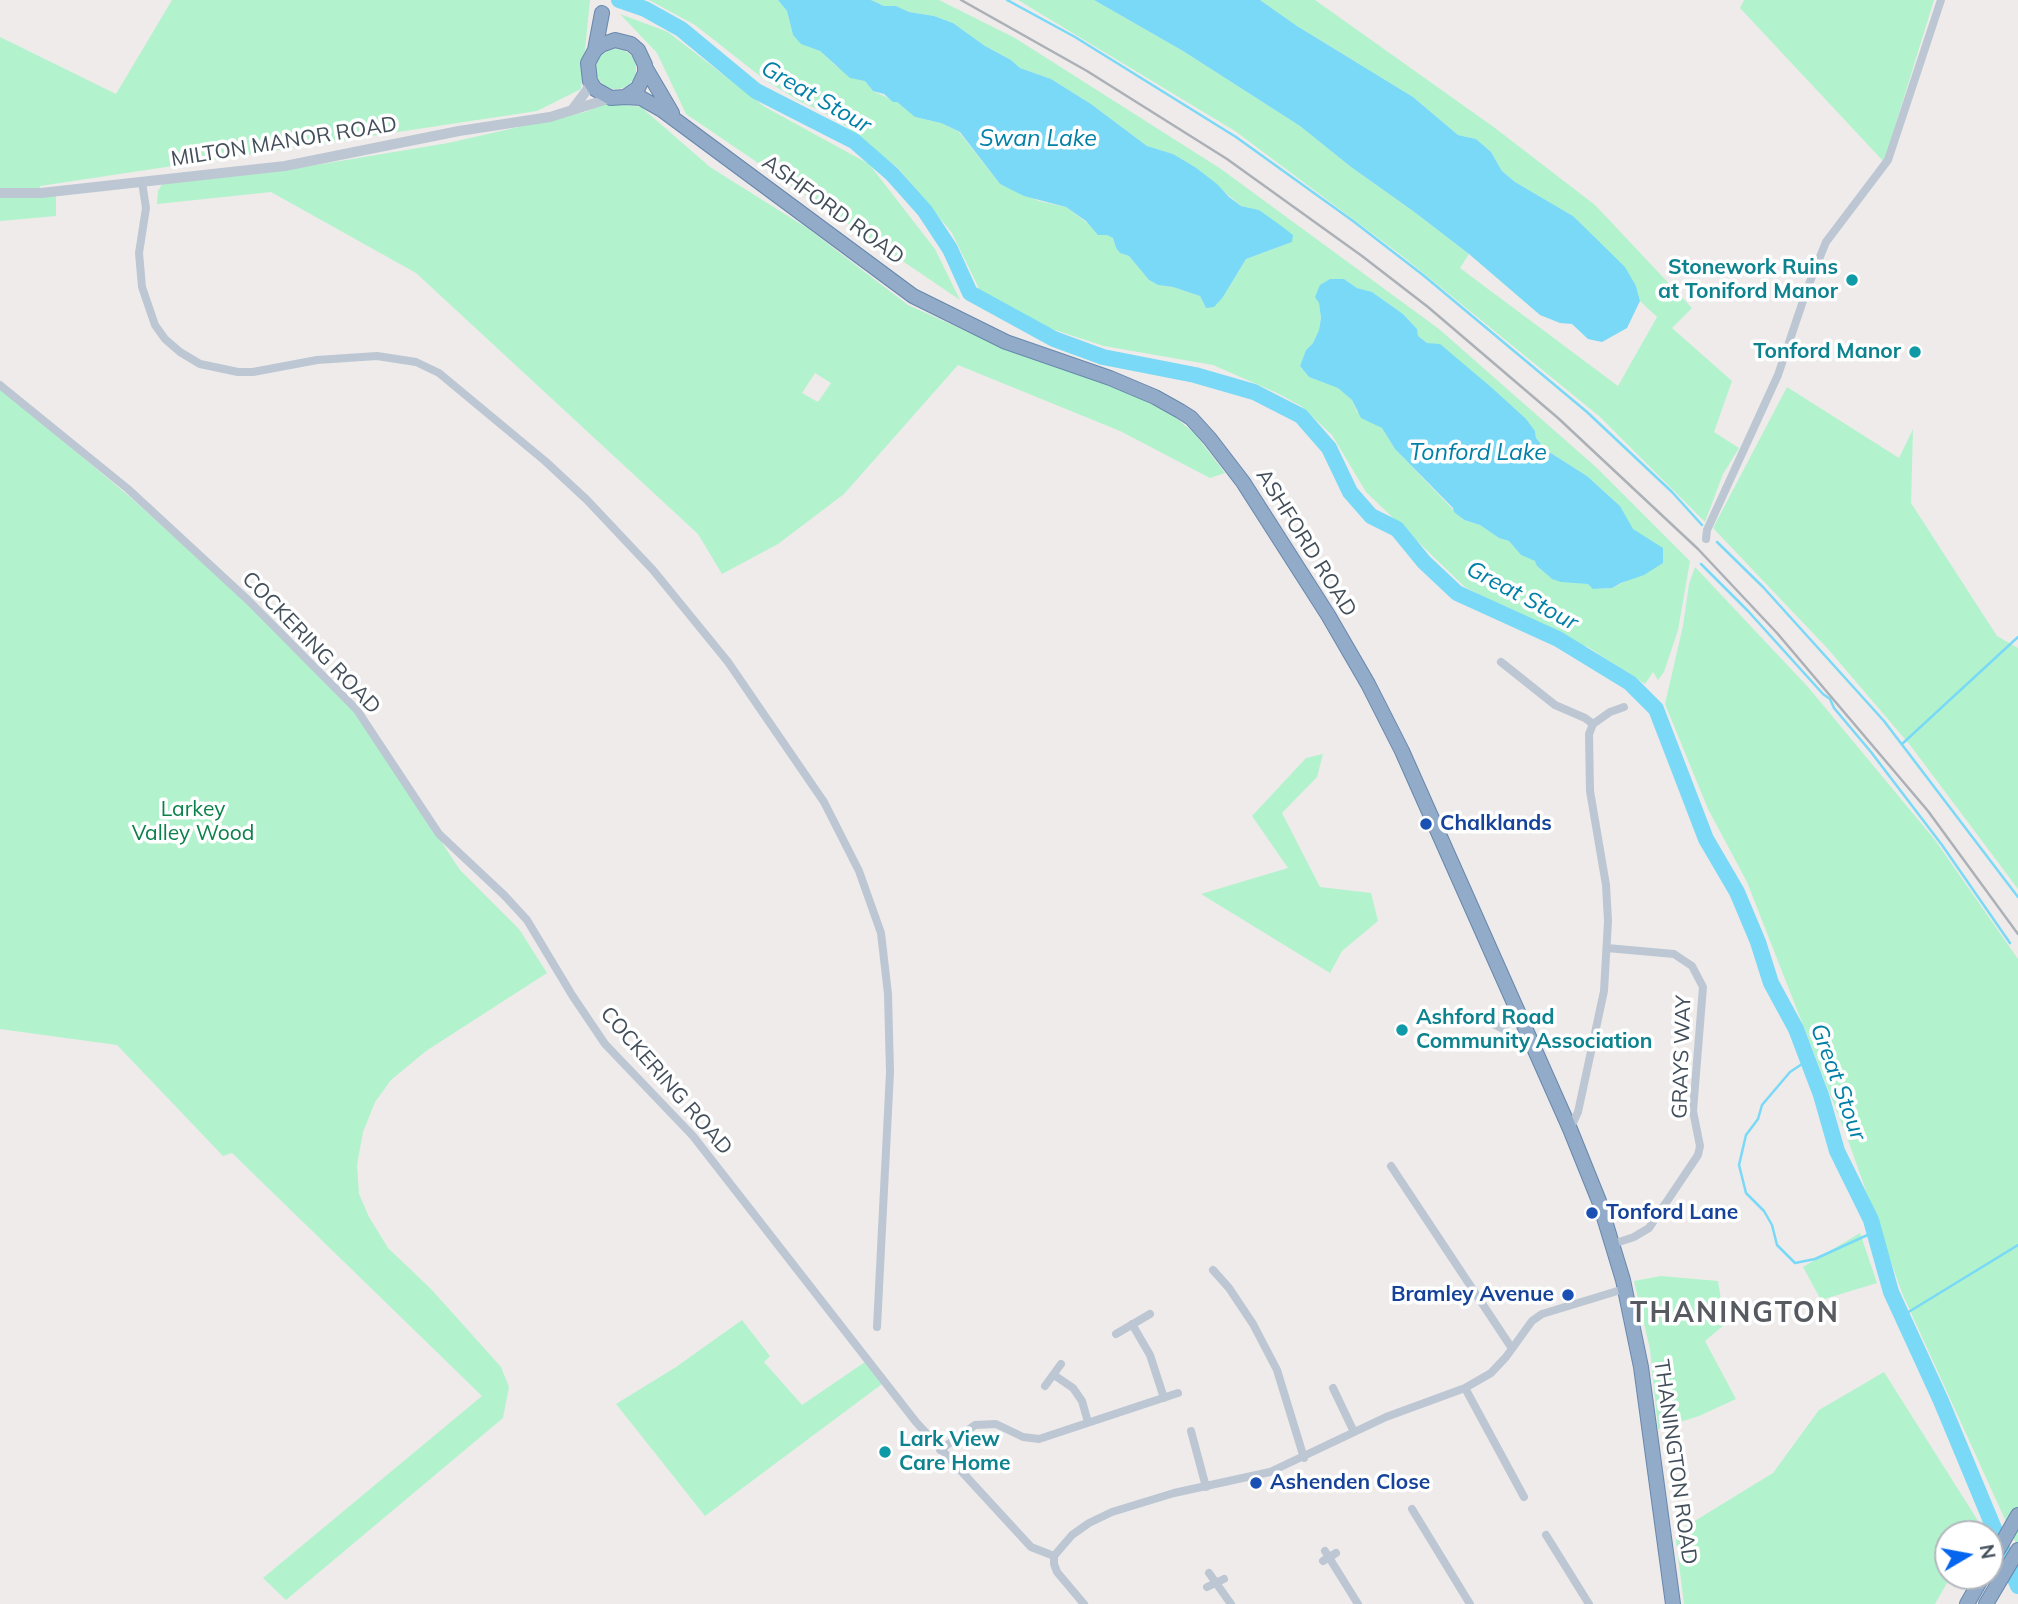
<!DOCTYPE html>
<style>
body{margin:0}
#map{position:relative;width:2018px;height:1604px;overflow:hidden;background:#eeebea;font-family:Mulish,sans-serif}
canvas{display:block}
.north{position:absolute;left:1934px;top:1520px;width:70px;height:70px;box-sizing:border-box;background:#fff;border:2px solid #b3b8bd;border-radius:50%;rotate:80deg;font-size:19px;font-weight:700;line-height:28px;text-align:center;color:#424e5a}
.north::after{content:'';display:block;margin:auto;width:24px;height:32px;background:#0465ef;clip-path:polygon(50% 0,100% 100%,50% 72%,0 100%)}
</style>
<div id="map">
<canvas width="2018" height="1604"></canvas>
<div class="north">N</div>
</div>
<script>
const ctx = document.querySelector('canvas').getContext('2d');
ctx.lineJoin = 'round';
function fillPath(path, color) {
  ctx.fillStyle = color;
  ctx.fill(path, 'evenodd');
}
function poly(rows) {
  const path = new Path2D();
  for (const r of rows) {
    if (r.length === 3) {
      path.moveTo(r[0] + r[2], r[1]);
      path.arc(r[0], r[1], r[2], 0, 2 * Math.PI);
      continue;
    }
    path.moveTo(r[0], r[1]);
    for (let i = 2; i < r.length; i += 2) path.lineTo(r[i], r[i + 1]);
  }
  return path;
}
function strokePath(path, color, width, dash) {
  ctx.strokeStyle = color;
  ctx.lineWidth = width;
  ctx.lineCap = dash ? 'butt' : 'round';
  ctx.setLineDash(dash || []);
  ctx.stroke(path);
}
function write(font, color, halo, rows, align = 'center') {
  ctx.font = font + ' Mulish,sans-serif';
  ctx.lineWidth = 7;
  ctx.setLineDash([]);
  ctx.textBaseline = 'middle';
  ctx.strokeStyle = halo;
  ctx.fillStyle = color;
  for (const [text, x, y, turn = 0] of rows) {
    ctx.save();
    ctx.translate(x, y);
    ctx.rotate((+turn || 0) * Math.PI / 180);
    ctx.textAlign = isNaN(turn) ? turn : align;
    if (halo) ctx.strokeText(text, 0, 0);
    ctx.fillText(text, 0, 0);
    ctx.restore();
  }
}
fillPath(poly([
 [172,0,590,0,581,89,537,111,40,186,42,196,56,195,56,216,0,221,0,37,116,94],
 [649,0,778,0,787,11,793,35,802,44,820,51,837,67,865,81,873,91,897,102,915,117,941,123,959,132,1000,184,1039,201,1066,207,1094,228,1113,238,1116,248,1120,253,1129,256,1149,280,1158,285,1173,287,1200,296,1206,308,1223,297,1246,259,1292,242,1259,210,1241,206,1195,167,1173,154,1147,146,1091,104,1051,79,1020,68,1011,60,985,46,953,23,934,16,909,12,896,6,884,6,871,0,939,0,1015,38,1221,169,1439,329,1597,468,1690,561,1678,630,1664,672,1658,680,1653,672,1645,684,1588,647,1564,639,1465,587,1366,492,1332,435,1301,406,1277,393,1213,365,1104,346,1052,329,983,297,952,233,898,168,844,125,820,110,801,102,765,80,695,25],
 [1344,279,1357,288,1372,292,1403,314,1417,329,1418,336,1427,343,1440,345,1491,387,1535,431,1536,438,1546,450,1587,476,1620,506,1632,529,1646,539,1663,563,1612,588,1594,589,1588,584,1552,579,1537,566,1536,561,1521,555,1509,541,1499,538,1480,525,1463,520,1395,449,1382,428,1357,412,1352,400,1339,388,1309,377,1300,366,1306,350,1313,343,1319,330,1321,318,1319,303],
 [1018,0,1094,0,1183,51,1300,126,1351,167,1413,211,1469,254,1460,268,1618,386,1657,317,1640,301,1636,286,1573,216,1515,182,1502,171,1491,152,1476,139,1458,135,1413,97,1297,26,1260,0,1315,0,1495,128,1595,205,1692,308,1672,328,1732,381,1714,432,1739,448,1723,474,1705,522,1599,416,1401,255,1235,131],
 [1744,0,1934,0,1884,162,1740,8],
 [620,14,668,32,765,107,869,164,935,249,960,300,686,114,657,53],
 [616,69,20],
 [608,103,641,107,710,167,807,228,908,305,1006,349,1123,389,1175,417,1195,434,1225,473,1210,478,1120,431,958,365,844,494,778,544,722,574,698,534,416,273,271,192,157,204,158,191,162,184,274,172,448,143,585,112],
 [815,373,831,383,818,402,802,393],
 [1787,387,1899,458,1913,429,1911,503,1997,636,2018,648,2018,889,1910,745,1828,649,1713,528],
 [0,388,130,497,246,602,355,712,460,870,519,929,547,973,426,1051,391,1080,375,1102,363,1132,357,1165,359,1194,369,1217,388,1248,431,1289,501,1367,509,1387,503,1418,286,1600,263,1578,482,1396,232,1153,223,1156,117,1045,0,1029],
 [1695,567,1808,687,1935,840,2018,959,2018,1548,1902,1293,1848,1140,1747,882,1708,809,1665,704,1683,626,1689,584],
 [1323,754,1317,777,1282,813,1320,887,1371,893,1378,921,1342,951,1330,973,1201,894,1288,868,1252,816,1306,758],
 [1860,1233,1877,1283,1821,1300,1803,1267],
 [1661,1276,1718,1281,1725,1324,1705,1341,1736,1399,1699,1416,1658,1429,1650,1349,1634,1281],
 [742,1320,770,1356,764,1362,802,1405,865,1362,882,1384,705,1516,616,1404,676,1367],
 [1884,1372,1980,1524,1974,1534,1948,1534,1948,1576,1951,1576,1935,1604,1684,1604,1675,1533,1773,1473,1819,1410]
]), '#b2f3cd');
fillPath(poly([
 [778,0,871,0,884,6,896,6,909,12,934,16,953,23,985,46,1011,60,1020,68,1051,79,1091,104,1147,146,1173,154,1195,167,1217,184,1229,197,1241,206,1259,210,1280,225,1293,235,1292,242,1246,259,1223,297,1214,307,1206,308,1200,296,1173,287,1158,285,1149,280,1129,256,1120,253,1116,248,1113,238,1107,235,1098,235,1086,221,1066,207,1024,196,1000,184,960,132,941,123,915,117,897,102,893,102,884,94,873,91,865,81,850,78,820,51,801,44,793,35,787,11],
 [1094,0,1260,0,1297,26,1413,97,1458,135,1476,139,1491,152,1502,171,1515,182,1573,216,1625,267,1636,286,1640,301,1627,328,1602,342,1588,339,1572,324,1560,323,1540,315,1469,254,1413,211,1351,167,1300,126,1183,51],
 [1330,279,1344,279,1357,288,1372,292,1403,314,1417,329,1418,336,1427,343,1440,344,1491,387,1526,419,1535,431,1536,438,1546,450,1587,476,1620,506,1633,529,1663,548,1663,563,1644,575,1621,583,1612,588,1593,589,1588,584,1561,582,1552,579,1537,566,1535,561,1521,555,1509,541,1499,538,1480,525,1464,520,1454,512,1453,508,1395,449,1382,428,1361,418,1352,400,1338,388,1309,377,1300,366,1306,350,1313,343,1319,330,1321,318,1319,303,1315,297,1320,285]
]), '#79d9f6');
strokePath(poly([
 [1007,0,1075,37,1236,137,1353,221,1423,275,1587,412,1672,492,1702,525],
 [1717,542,1763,587,1884,721,2018,897],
 [1701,564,1748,611,1823,694,1830,699,1834,708,1871,752,1942,845,2010,943],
 [1902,744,2018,637],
 [1808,1060,1790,1072,1762,1105,1758,1119,1746,1135,1739,1165,1746,1193,1764,1211,1772,1225,1777,1245,1795,1263,1815,1259,1874,1232],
 [1902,1316,2018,1245]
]), '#79d9f6', 2.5);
strokePath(poly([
 [619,0,645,9,681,29,756,91,854,141,892,174,925,211,950,249,970,293,1054,339,1103,357,1195,375,1254,392,1301,416,1329,448,1350,492,1371,516,1397,529,1424,562,1457,593,1558,639,1630,683,1656,709,1706,839,1737,892,1758,942,1771,983,1796,1029,1821,1095,1837,1151,1871,1220,1891,1292,1941,1401,2018,1586]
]), '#79d9f6', 16);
const trunk = poly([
 [595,50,601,45,615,40,631,44,638,50,645,65,645,73,638,88,625,97,611,98,595,89,590,81,588,63,595,50,602,13],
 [645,67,672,113],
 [625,97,641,98,662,110,913,296,1006,342,1110,378,1155,397,1180,411,1191,418,1210,439,1243,482,1328,615,1368,684,1402,751,1570,1129,1599,1201,1623,1280,1641,1367,1673,1604],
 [1990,1564,2018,1515],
 [1967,1604,1983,1576],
 [1986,1604,2018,1550]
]);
strokePath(trunk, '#6787ad', 16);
strokePath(poly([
 [142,182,146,208,139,253,142,287,155,325,165,339,180,352,200,364,238,372,253,372,317,360,377,356,416,362,439,373,545,461,587,500,653,570,728,662,824,802,859,871,881,933,888,994,890,1072,877,1327],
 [0,385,128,489,248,600,357,710,439,834,504,895,527,920,572,995,605,1044,693,1136,916,1422,1031,1547,1054,1556],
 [1706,539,1707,530,1778,375,1807,289,1826,242,1888,160,1941,0],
 [1501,662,1555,705,1585,718,1593,724],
 [1607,948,1674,954,1692,966,1703,987,1693,1111,1700,1146,1698,1155,1649,1228,1634,1237,1613,1244],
 [1493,1024,1505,1030,1510,1042],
 [1570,1129,1578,1112,1604,991,1608,921,1606,885,1590,791,1589,734,1593,724,1610,712,1624,707],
 [1391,1166,1511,1347],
 [1213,1270,1229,1288,1253,1324,1277,1370,1304,1458],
 [1132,1324,1150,1355,1164,1398],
 [1116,1334,1150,1314],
 [1054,1375,1073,1388,1082,1401,1088,1422],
 [1045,1386,1061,1364],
 [1333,1388,1354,1432],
 [1465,1388,1524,1497],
 [1191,1431,1206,1487],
 [940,1450,975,1425,996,1424,1023,1437,1039,1439,1178,1393],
 [1412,1509,1470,1604],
 [1546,1535,1589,1604],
 [1325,1551,1358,1604],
 [1054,1556,1072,1535,1089,1523,1112,1512,1174,1493,1270,1472,1386,1417,1465,1388,1491,1373,1506,1357,1532,1321,1542,1314,1624,1289],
 [1054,1556,1054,1564,1057,1572,1084,1604],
 [1323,1561,1336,1553],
 [1209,1573,1231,1604],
 [1207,1587,1224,1579]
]), '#bcc7d3', 8);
strokePath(poly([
 [572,110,587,90,590,81],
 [0,193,41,193,285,166,459,131,550,117,611,98]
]), '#bcc7d3', 10);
strokePath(trunk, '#92abc8', 14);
strokePath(poly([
 [961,0,1087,71,1227,159,1362,256,1428,307,1558,418,1698,549,1777,633,1928,811,2018,934]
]), '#acb0b7', 2.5);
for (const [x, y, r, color] of [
 [1852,280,7,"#0f9aa8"],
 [1915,352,7,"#0f9aa8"],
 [1426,824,7,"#1a4fb4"],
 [1402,1030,7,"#0f9aa8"],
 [1592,1213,7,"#1a4fb4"],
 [1568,1295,7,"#1a4fb4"],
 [885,1452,7,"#0f9aa8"],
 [1256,1483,7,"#1a4fb4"]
]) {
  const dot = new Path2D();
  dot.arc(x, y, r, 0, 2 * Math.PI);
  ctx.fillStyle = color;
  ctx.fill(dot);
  strokePath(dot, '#fff', 2.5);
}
write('21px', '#424e5a', '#fff', [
 ["MILTON MANOR ROAD",284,142,-9],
 ["ASHFORD ROAD",833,210,36],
 ["ASHFORD ROAD",1306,543,58],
 ["COCKERING ROAD",311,643,46],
 ["GRAYS WAY",1682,1057,-88],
 ["COCKERING ROAD",666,1081,49],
 ["THANINGTON ROAD",1675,1462,82]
]);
write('bold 21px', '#0d838f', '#fff', [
 ["Stonework Ruins",1838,268],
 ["at Toniford Manor",1838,292],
 ["Tonford Manor",1901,352],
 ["Ashford Road",1416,1018,"left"],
 ["Community Association",1416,1042,"left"],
 ["Lark View",899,1440,"left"],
 ["Care Home",899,1464,"left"]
], 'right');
write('21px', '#0c824a', '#fff', [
 ["Larkey",193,810],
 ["Valley Wood",193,834]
]);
write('bold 21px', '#164399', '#fff', [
 ["Chalklands",1440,824],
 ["Tonford Lane",1606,1213],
 ["Bramley Avenue",1554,1295,"right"],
 ["Ashenden Close",1270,1483]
], 'left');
write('italic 23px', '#0180a7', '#fff', [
 ["Great Stour",816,97,30],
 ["Swan Lake",1038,139],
 ["Tonford Lake",1478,453],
 ["Great Stour",1522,596,28],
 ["Great Stour",1838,1082,70]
]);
ctx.letterSpacing = '2px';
write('bold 28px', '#575b61', '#fff', [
 ["THANINGTON",1735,1314]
]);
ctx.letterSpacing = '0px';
</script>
